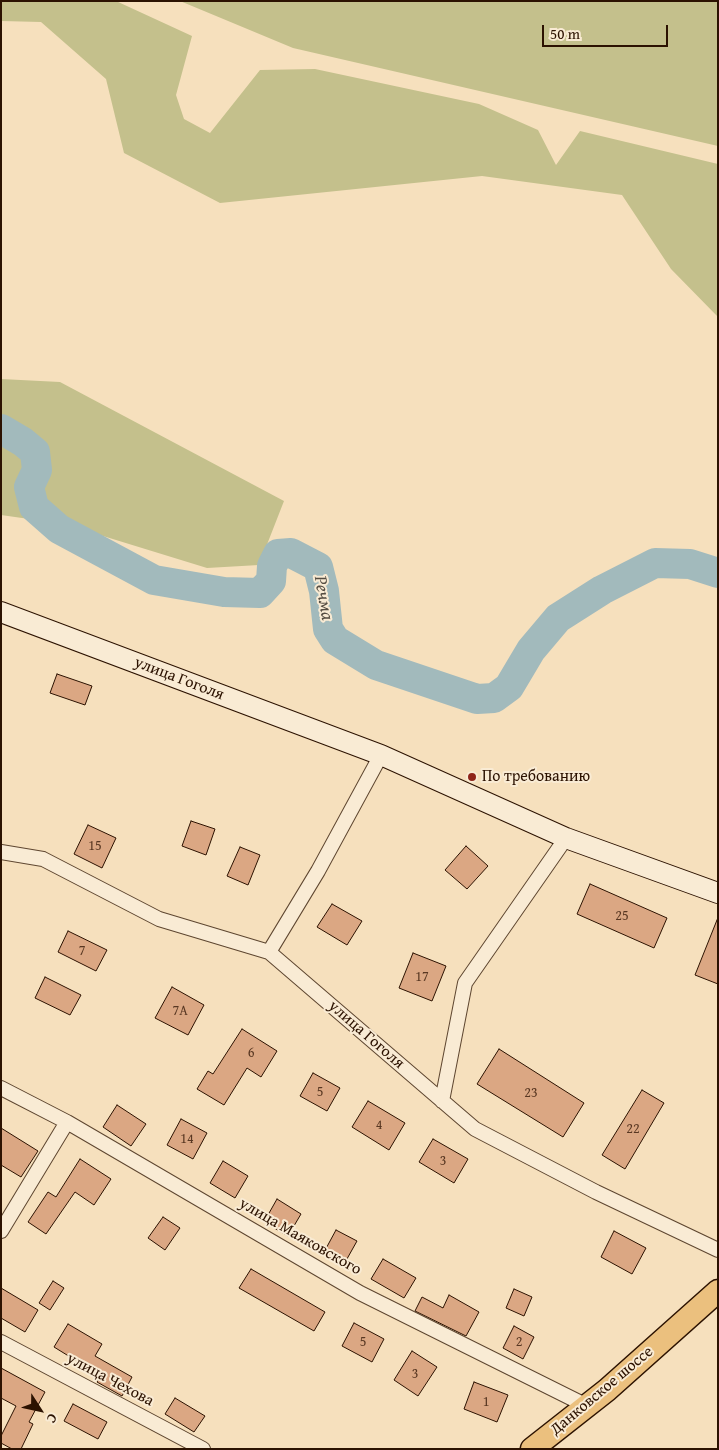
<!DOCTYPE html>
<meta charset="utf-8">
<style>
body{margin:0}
#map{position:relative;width:719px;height:1450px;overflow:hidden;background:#f6e0bd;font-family:"Gentium Book Plus",serif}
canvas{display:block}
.frame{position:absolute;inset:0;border:2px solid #2c1201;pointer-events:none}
.north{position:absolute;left:15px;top:1385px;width:50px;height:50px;-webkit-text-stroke:4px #f9ebd4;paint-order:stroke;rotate:125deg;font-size:14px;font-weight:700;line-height:20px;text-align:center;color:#2c1201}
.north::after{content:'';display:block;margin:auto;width:18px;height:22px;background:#2c1201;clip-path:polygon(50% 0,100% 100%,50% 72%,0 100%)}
.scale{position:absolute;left:542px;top:25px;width:126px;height:22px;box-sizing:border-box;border:2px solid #2c1201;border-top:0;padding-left:6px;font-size:15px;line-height:18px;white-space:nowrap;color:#2c1201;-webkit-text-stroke:4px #f9ebd4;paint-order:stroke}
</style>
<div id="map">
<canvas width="719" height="1450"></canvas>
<div class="frame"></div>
<div class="north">С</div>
<div class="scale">50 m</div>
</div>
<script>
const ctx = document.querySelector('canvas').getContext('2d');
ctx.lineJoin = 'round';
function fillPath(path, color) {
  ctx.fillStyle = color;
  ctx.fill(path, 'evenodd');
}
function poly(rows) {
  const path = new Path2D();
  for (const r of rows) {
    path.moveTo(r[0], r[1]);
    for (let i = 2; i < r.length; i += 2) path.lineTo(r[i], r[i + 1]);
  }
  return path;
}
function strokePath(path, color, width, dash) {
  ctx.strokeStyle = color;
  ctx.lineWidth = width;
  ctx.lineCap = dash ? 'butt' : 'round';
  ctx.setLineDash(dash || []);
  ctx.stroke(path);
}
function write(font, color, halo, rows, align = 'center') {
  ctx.font = font + ' "Gentium Book Plus",serif';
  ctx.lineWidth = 4;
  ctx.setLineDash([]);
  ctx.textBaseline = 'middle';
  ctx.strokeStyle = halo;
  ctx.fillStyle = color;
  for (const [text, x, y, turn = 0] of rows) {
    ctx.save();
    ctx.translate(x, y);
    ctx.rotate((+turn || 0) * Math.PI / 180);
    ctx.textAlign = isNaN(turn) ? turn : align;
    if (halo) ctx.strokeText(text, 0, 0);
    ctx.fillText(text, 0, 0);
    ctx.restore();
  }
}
fillPath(poly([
 [1,1,116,1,192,36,176,95,184,119,210,133,260,70,315,69,479,104,538,130,556,165,580,131,718,164,718,317,671,269,622,195,482,176,220,203,124,153,106,79,41,22,1,21],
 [180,1,718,1,718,146,293,48],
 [1,379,60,382,284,501,259,565,207,568,64,524,1,515]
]), '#c4c08c');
strokePath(poly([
 [1,429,23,442,35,452,37,470,29,487,34,507,59,529,154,580,224,592,260,593,271,581,272,566,278,554,291,553,318,567,324,591,328,629,335,640,376,665,477,699,494,698,509,687,531,650,558,618,602,590,655,563,690,564,718,573]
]), '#a2babc', 30);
const building = poly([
 [57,674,92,686,85,705,50,693,57,674],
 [191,821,215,829,206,855,182,846,191,821],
 [88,825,116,838,102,868,74,854,88,825],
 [466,846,488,866,467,889,445,870,466,846],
 [240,847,260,855,248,885,227,876,240,847],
 [590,884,667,918,654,948,577,914,590,884],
 [332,904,362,921,347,945,317,927,332,904],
 [717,920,718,920,718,984,695,975,717,920],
 [68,931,107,950,96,971,58,952,68,931],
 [413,953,446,966,432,1001,399,988,413,953],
 [45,977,81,995,70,1015,35,998,45,977],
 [172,987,204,1005,188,1035,155,1018,172,987],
 [242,1029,277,1051,261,1077,247,1068,224,1105,197,1089,208,1071,213,1074,242,1029],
 [499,1049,584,1103,563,1137,477,1084,499,1049],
 [313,1073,340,1088,327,1111,300,1096,313,1073],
 [642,1090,664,1103,625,1169,602,1155,642,1090],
 [368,1101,405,1123,389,1150,352,1127,368,1101],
 [117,1105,146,1124,131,1146,103,1127,117,1105],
 [181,1119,207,1133,193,1159,167,1145,181,1119],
 [1,1128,38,1151,21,1177,1,1165,1,1128],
 [433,1139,468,1159,454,1183,419,1162,433,1139],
 [80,1159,111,1179,94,1205,75,1192,46,1234,28,1222,48,1192,56,1197,80,1159],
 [223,1161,248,1176,235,1198,210,1183,223,1161],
 [277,1199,301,1214,288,1236,264,1222,277,1199],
 [163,1217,180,1228,165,1250,148,1238,163,1217],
 [336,1230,357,1241,343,1266,323,1254,336,1230],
 [614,1231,646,1248,632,1274,601,1257,614,1231],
 [383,1259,416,1278,404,1298,371,1279,383,1259],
 [251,1269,325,1312,314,1331,239,1288,251,1269],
 [53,1281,64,1288,50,1310,39,1303,53,1281],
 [1,1288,38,1310,25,1332,1,1318,1,1288],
 [514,1289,532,1297,524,1316,506,1308,514,1289],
 [449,1295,479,1312,466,1336,415,1311,422,1297,443,1308,449,1295],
 [354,1323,384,1339,372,1362,342,1346,354,1323],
 [68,1324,102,1344,95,1356,132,1377,122,1396,97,1382,101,1376,54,1347,68,1324],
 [514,1326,534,1337,523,1359,503,1348,514,1326],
 [412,1351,437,1367,418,1396,394,1380,412,1351],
 [1,1368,45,1392,29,1422,33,1424,21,1449,12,1449,1,1443,1,1436,16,1406,1,1398,1,1368],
 [474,1382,508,1395,497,1422,464,1409,474,1382],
 [175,1398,205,1416,194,1432,165,1414,175,1398],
 [73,1404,107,1422,98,1439,64,1421,73,1404]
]);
fillPath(building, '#dba783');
strokePath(building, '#2c1201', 1);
const street = poly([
 [1,852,43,859,159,919,269,952,475,1129,596,1192,718,1250],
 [269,952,318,871,381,755],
 [1,1088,67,1122,360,1293,587,1406],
 [442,1101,465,983,566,838],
 [1,1231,67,1122],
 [1,1342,203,1449]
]);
const secondary = poly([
 [1,612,381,755,566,838,718,893]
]);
const primary = poly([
 [532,1449,607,1390,718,1291]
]);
strokePath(street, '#5e4630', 16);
strokePath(secondary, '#2c1201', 22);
strokePath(primary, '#2c1201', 25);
strokePath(street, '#f9ebd4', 14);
strokePath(secondary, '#f9ebd4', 20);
strokePath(primary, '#ebc07e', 22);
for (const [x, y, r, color] of [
 [472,777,5,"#8f2418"]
]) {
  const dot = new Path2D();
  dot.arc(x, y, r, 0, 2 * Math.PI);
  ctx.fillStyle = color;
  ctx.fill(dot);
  strokePath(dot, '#f9ebd4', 2);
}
write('14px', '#583722', null, [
 ["15",95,846],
 ["25",622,916],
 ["7",82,951],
 ["17",422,977],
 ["7А",180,1011],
 ["6",251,1053],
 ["5",320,1092],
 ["23",531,1093],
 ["4",379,1125],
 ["22",633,1129],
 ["14",187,1139],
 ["3",443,1161],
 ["5",363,1342],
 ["2",519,1342],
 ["3",415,1374],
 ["1",486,1402]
]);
write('16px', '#2c1201', '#f9ebd4', [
 ["улица Гоголя",179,679,21],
 ["улица Гоголя",366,1035,41],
 ["улица Маяковского",300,1237,30],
 ["улица Чехова",110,1380,28],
 ["Данковское шоссе",602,1391,-40]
]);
write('16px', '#2c1201', '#f9ebd4', [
 ["По требованию",482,777]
], 'left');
write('italic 18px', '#554d42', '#f9ebd4', [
 ["Речма",323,598,80]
]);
</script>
